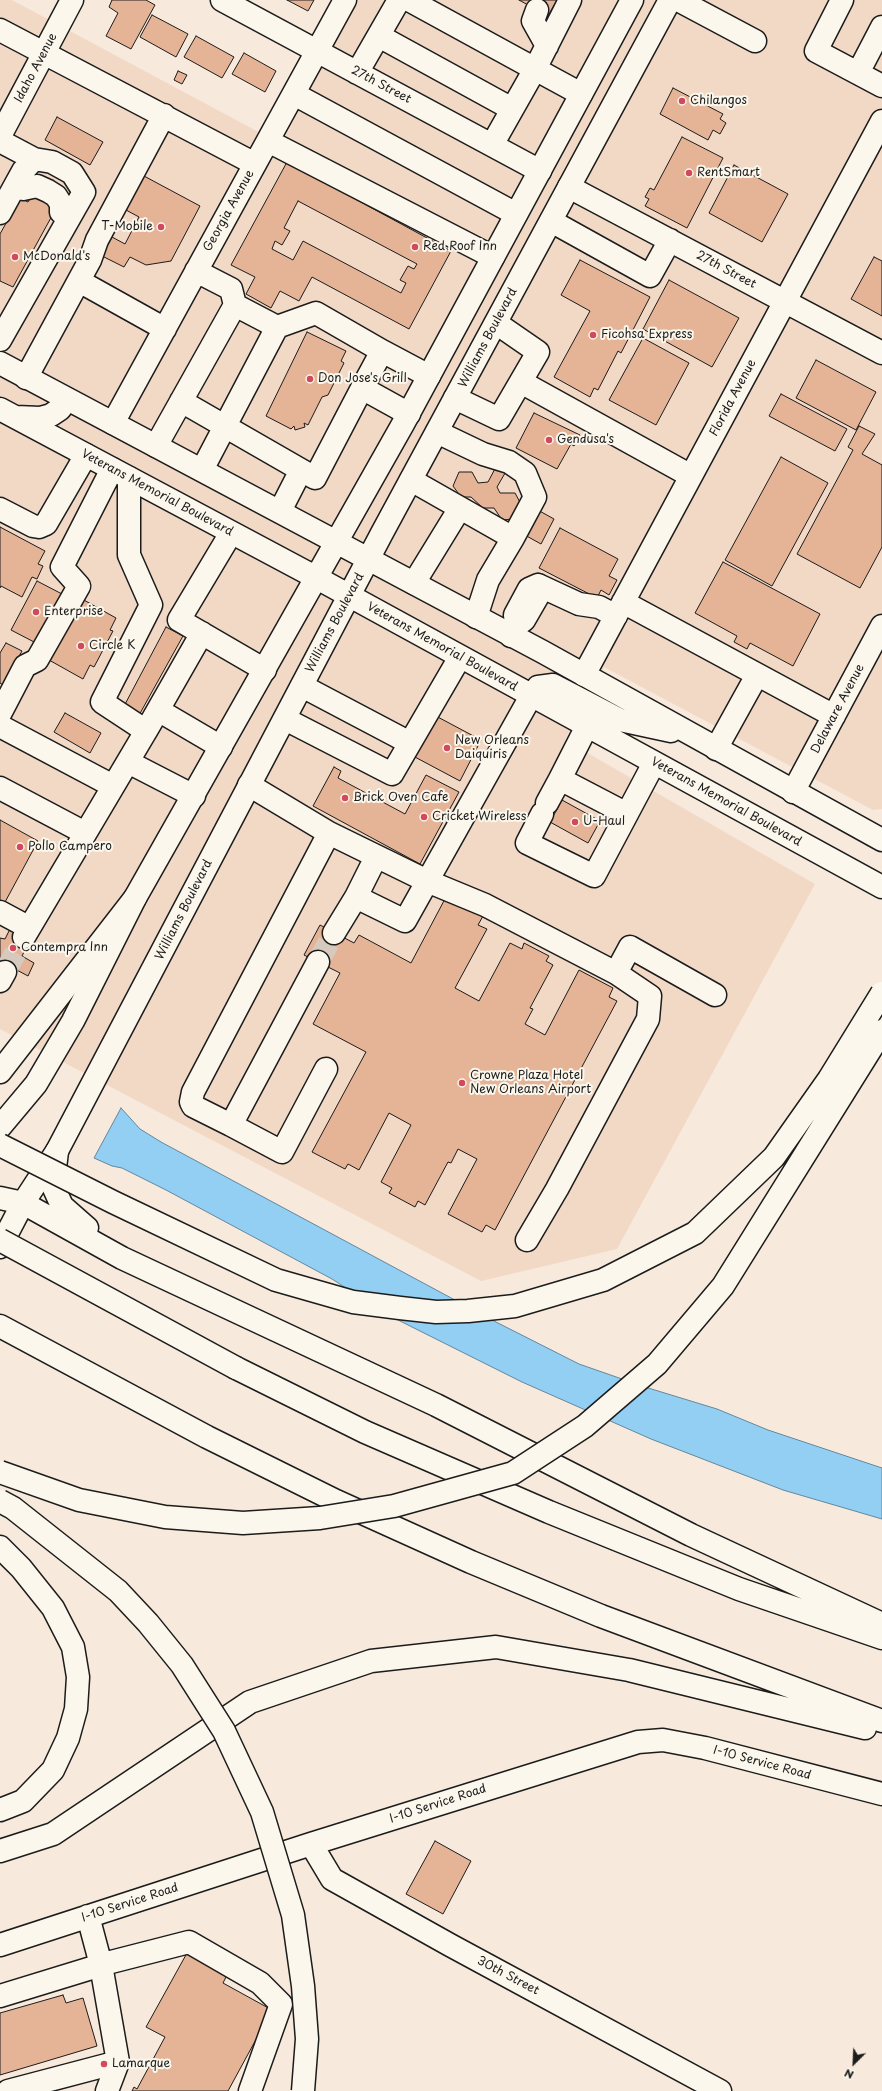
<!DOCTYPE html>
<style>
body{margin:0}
#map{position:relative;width:882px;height:2091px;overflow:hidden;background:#f7e9db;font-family:"Playpen Sans",sans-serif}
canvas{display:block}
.north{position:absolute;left:834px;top:2043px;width:40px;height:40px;-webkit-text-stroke:3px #fbf7ec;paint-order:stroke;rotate:204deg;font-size:11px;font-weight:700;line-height:16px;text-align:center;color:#1c1c1c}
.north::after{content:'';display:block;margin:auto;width:14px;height:18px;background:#1c1c1c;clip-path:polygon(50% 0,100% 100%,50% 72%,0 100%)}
</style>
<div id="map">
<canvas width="882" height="2091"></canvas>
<div class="north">N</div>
</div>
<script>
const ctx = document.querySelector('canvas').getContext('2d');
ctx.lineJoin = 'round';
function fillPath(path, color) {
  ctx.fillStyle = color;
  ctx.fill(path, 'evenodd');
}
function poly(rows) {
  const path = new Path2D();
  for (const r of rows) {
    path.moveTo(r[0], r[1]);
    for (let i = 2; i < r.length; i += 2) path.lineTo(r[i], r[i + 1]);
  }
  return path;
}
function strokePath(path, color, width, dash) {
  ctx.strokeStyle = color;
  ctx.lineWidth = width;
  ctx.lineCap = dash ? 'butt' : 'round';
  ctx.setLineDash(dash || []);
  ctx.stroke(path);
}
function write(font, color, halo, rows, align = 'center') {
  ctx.font = font + ' "Playpen Sans",sans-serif';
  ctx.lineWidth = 4;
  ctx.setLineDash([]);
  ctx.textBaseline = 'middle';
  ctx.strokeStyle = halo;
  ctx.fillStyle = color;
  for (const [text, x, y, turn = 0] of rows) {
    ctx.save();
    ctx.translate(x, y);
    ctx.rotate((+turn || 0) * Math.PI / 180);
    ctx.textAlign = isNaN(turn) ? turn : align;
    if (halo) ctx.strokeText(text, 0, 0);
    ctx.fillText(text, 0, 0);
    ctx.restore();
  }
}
fillPath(poly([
 [0,0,12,0,281,144,358,0,882,0,882,809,873,810,604,667,565,740,815,884,617,1249,481,1281,0,1029]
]), '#f2d9c6');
const water = poly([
 [121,1108,140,1129,161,1142,494,1321,579,1364,645,1387,717,1409,768,1430,882,1468,882,1519,783,1490,651,1439,522,1382,388,1315,332,1279,166,1190,122,1168,112,1166,94,1158,121,1108]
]);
fillPath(water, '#92cff3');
strokePath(water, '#63879d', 1);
const building = poly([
 [112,0,146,0,155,5,131,49,106,36,118,13,109,7,112,0],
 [287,0,314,0,308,11,287,0],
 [519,0,557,0,548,16,519,0],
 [152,15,188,34,176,57,140,37,152,15],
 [196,36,234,57,222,78,184,57,196,36],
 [244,53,276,71,265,92,232,74,244,53],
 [178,71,187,75,182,84,174,80,178,71],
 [673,88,723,114,720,119,726,123,720,134,713,130,708,140,660,114,673,88],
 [57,117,103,142,90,165,45,140,57,117],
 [682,137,723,158,687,228,645,206,649,199,645,197,650,188,654,190,682,137],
 [287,162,451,251,409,329,312,277,299,301,280,291,271,308,246,294,255,277,231,265,287,162],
 [298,201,417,264,414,269,408,266,400,280,406,283,401,293,303,241,293,260,272,249,275,241,282,245,290,231,284,228,298,201],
 [734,165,788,194,762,242,709,213,734,165],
 [144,176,200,206,171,261,146,265,130,257,124,267,102,256,112,237,125,244,139,217,126,210,144,176],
 [32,195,52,206,49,212,53,214,13,287,0,281,0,234,20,198,28,202,32,195],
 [874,257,882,261,882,316,851,299,874,257],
 [580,260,650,297,621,353,618,351,598,390,594,388,590,397,554,377,590,311,561,295,580,260],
 [669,280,739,318,712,367,643,329,669,280],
 [307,332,346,351,341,361,344,363,328,395,322,397,308,425,304,423,305,427,295,430,294,426,291,429,266,416,307,332],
 [643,338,689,363,656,425,609,400,643,338],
 [816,360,876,392,856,430,796,398,816,360],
 [781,394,847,429,835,451,769,416,781,394],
 [534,413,580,435,574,446,571,444,557,469,516,448,534,413],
 [859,426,875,434,862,454,882,465,882,547,860,588,797,554,853,450,848,447,859,426],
 [781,457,828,483,772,586,725,560,781,457],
 [498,463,508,468,497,487,500,493,515,493,522,506,514,519,502,520,494,508,483,508,471,497,461,497,453,486,459,472,472,472,478,483,488,482,498,463],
 [536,509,554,519,541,544,523,534,536,509],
 [0,527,45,551,38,564,43,566,37,579,32,577,22,597,1,586,0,588,0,527],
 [560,528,618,559,609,576,617,580,609,595,601,590,597,598,539,568,560,528],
 [723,562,820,614,793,666,750,643,747,649,734,642,737,636,695,613,723,562],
 [37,581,62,594,36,643,11,630,37,581],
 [82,599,116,618,110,630,113,631,94,667,90,665,83,679,49,660,82,599],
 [166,627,183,636,138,717,123,708,166,627],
 [6,643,22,651,3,685,0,683,0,653,6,643],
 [65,713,101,733,90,753,54,732,65,713],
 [434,715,481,740,460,781,413,756,434,715],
 [334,767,341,771,338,778,405,814,426,775,459,792,420,864,313,806,334,767],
 [562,800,600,821,588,843,550,822,562,800],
 [0,820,38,841,4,904,0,902,0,820],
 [446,897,483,916,478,925,487,929,455,988,479,1001,510,943,522,949,524,943,549,956,546,961,553,965,530,1008,533,1009,525,1024,545,1035,579,970,613,988,609,997,617,1001,495,1230,486,1225,482,1232,448,1214,477,1159,458,1149,451,1163,448,1162,425,1205,418,1201,415,1207,389,1193,392,1188,381,1182,411,1125,389,1113,359,1170,348,1164,345,1169,312,1152,366,1052,313,1024,340,973,304,955,320,925,354,943,359,935,411,963,446,897],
 [10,929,30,940,22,956,34,963,28,976,15,969,0,971,0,938,5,939,10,929],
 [435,1841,471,1861,443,1914,406,1894,435,1841],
 [187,1953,227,1975,223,1983,272,2010,228,2091,132,2091,134,2087,137,2089,165,2037,146,2027,187,1953],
 [63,1995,66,2003,83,1998,97,2046,0,2075,0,2013,63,1995]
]);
fillPath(building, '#e5b396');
strokePath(building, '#1c1c1c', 1);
strokePath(poly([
 [318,962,334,933],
 [5,972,24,937]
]), '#d6cabe', 22, [22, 11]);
const minor = poly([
 [222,0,540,171],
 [409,0,535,69,570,0],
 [678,0,755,41],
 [842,0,816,51,882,86],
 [537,10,533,21,547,46],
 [0,30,255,164],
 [379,36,512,109],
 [357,73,399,0],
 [858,73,882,27],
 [294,94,516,214],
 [0,136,72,0],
 [0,141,34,159],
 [268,141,493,257],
 [492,145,535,69,581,94],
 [569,187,882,353],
 [23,189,37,186,48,191,56,196,61,204,61,212],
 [0,213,23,171,34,159,52,162,72,173,84,192,0,340],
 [551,221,650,276,670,240],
 [196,271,231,289,235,305],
 [79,281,165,329],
 [277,327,316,313,382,351],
 [26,378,90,260,97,240,164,115],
 [521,382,691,476],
 [362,388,382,351,429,376],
 [455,398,499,419,538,352,496,323],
 [181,401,301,470,280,511],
 [113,423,345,0],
 [156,446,235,305,277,327,202,470],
 [301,470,315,478,362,388,409,414],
 [411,480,513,538,535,497,525,473,509,462,483,454,437,432],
 [0,509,33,526,39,527,46,524,86,455],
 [231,533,179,620,265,670],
 [414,583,460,508],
 [538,585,579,604,599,607,616,616],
 [623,602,834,716],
 [476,617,488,580,513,538],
 [511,636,516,626,515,615,529,589,538,585,539,594,524,620,516,626],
 [584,675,882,121],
 [302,686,410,743],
 [158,710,221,747],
 [0,714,25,666,37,660,79,586,62,567,112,469],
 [285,719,392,774,460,657],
 [0,726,113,786],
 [587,726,560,779,627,814],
 [146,731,202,633],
 [716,749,757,675],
 [128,762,194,796],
 [249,785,329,833,427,881,485,905,616,973,650,996,648,1019,557,1189,527,1240],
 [0,788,85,833],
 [793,792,882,626],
 [547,803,560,779],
 [542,814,527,843,594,876,654,763],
 [376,857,356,897,405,921,531,696],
 [0,912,28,927],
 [334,933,356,897],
 [24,937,146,731,102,702,151,605,129,555,129,478],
 [318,962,231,1125,193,1106,191,1102,193,1092,329,833],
 [616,973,630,947,715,995],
 [0,981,5,972],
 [231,1125,282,1152,326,1069],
 [311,1844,332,1879,450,1945,720,2091],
 [0,1945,311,1844,638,1742,663,1740,705,1748,882,1794],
 [0,1996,111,1962,189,1942,260,1983,281,2004,250,2091],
 [8,2091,118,2062,101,1965,88,1916],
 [107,2091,118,2062]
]);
const major = poly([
 [0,363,543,652,882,840],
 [0,409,317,578,882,887],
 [16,417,40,418,51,415,60,409,67,399],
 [531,696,538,687,553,685,620,720,671,731],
 [0,1127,36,1084,73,1021,135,898,403,424,632,0],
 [0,1247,23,1203,57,1151,382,533,670,0]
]);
const highway = poly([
 [0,1072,135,898],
 [57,1151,53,1186,62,1206,87,1228],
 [0,1198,23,1203,122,1258,436,1405,691,1535,882,1624],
 [0,1326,207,1437,336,1501,471,1562,601,1616,882,1721],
 [236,1368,365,1432,549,1512,739,1589,882,1638],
 [0,1547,21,1568,53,1608,73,1647,78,1677,76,1709,68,1738,53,1770,23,1801,0,1810],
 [0,1851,53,1834,250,1702,371,1661,496,1647,629,1670,865,1728]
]);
strokePath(minor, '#1c1c1c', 25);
strokePath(major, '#1c1c1c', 25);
strokePath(highway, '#1c1c1c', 25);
strokePath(minor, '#fbf7ec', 22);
strokePath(major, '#fbf7ec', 22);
strokePath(highway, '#fbf7ec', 22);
const highwayBridge = poly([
 [0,1145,113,1202,276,1280,353,1302,400,1308,436,1312,468,1311,515,1306,603,1280,695,1233,774,1157,829,1079,882,993],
 [0,1240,236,1368],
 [0,1472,79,1500,165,1517,243,1523,320,1518,394,1506,513,1473,585,1426,657,1364,723,1286,882,1031],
 [0,1501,13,1508,118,1591,148,1623,182,1665,224,1731,262,1812,293,1915,303,1986,307,2039,303,2091]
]);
strokePath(highwayBridge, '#1c1c1c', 25, []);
strokePath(highwayBridge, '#fbf7ec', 22);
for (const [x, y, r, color] of [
 [682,101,4,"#d1495b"],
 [689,173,4,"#d1495b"],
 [161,227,4,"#d1495b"],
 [415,247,4,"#d1495b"],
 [15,257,4,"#d1495b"],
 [593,335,4,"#d1495b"],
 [310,379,4,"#d1495b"],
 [549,440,4,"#d1495b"],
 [36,612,4,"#d1495b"],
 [81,646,4,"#d1495b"],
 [447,748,4,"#d1495b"],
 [345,798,4,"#d1495b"],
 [424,817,4,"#d1495b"],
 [575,822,4,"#d1495b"],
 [20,847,4,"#d1495b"],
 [13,948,4,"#d1495b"],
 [462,1083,4,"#d1495b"],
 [104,2064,4,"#d1495b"]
]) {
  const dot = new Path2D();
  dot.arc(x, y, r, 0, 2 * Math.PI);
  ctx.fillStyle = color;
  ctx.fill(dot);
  strokePath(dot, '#fbf7ec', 1.5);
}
write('12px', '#1c1c1c', '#fbf7ec', [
 ["Idaho Avenue",36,68,-62],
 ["27th Street",381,85,28],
 ["Georgia Avenue",229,211,-61],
 ["27th Street",726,270,28],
 ["Williams Boulevard",488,338,-62],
 ["Florida Avenue",733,398,-62],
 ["Veterans Memorial Boulevard",157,493,28],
 ["Williams Boulevard",335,623,-62],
 ["Veterans Memorial Boulevard",442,647,29],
 ["Delaware Avenue",838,709,-62],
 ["Veterans Memorial Boulevard",726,802,29],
 ["Williams Boulevard",184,910,-63],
 ["I-10 Service Road",762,1763,15],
 ["I-10 Service Road",438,1804,-18],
 ["I-10 Service Road",130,1903,-18],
 ["30th Street",508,1976,28]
]);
write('12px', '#1c1c1c', '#fbf7ec', [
 ["Chilangos",690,101],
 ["RentSmart",697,173],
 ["T-Mobile",153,227,"right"],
 ["Red Roof Inn",423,247],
 ["McDonald's",23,257],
 ["Ficohsa Express",601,335],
 ["Don Jose's Grill",318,379],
 ["Gendusa's",557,440],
 ["Enterprise",44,612],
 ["Circle K",89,646],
 ["New Orleans",455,741],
 ["Daiquiris",455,755],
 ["Brick Oven Cafe",353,798],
 ["Cricket Wireless",432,817],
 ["U-Haul",583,822],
 ["Pollo Campero",28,847],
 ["Contempra Inn",21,948],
 ["Crowne Plaza Hotel",470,1076],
 ["New Orleans Airport",470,1090],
 ["Lamarque",112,2064]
], 'left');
</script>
